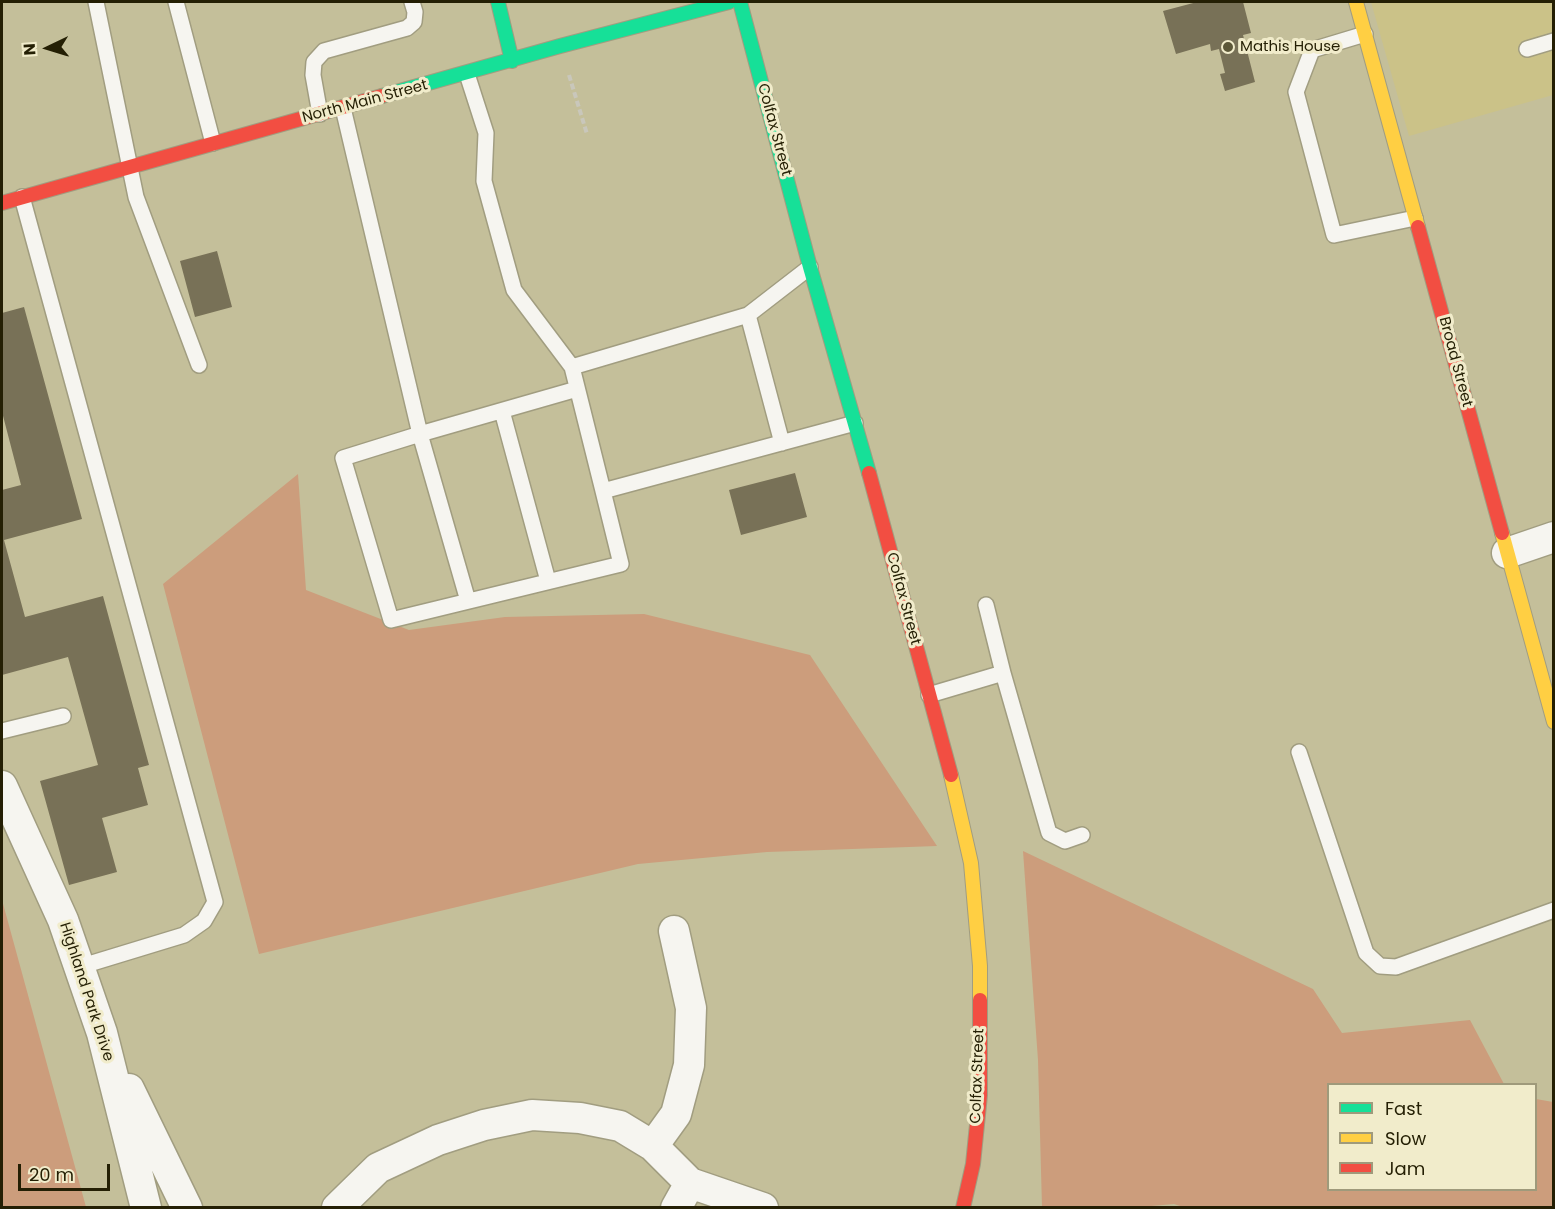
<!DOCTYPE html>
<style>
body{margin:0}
#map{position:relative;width:1555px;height:1209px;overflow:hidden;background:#c4bf9a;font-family:Poppins,sans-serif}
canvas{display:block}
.frame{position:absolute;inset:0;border:3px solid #241f04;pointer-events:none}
.legend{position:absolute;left:1327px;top:1083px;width:210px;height:108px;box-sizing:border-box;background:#f1eccb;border:2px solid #9f9a7b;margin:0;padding:8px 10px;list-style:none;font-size:18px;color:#241f04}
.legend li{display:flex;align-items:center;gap:12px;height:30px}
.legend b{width:30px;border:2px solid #9f9a7b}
.north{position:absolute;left:18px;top:18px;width:60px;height:60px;-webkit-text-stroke:4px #f1eccb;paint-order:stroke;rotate:266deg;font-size:16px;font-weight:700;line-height:24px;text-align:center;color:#241f04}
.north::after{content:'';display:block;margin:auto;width:21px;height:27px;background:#241f04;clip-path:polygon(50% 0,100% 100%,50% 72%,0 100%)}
.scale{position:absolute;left:18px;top:1164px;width:92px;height:27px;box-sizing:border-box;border:3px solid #241f04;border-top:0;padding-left:8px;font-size:18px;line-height:21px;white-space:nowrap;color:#241f04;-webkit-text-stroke:4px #f1eccb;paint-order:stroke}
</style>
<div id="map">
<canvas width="1555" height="1209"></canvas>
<div class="frame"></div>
<ul class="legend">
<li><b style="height:8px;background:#16e098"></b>Fast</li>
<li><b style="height:8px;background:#ffcf43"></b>Slow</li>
<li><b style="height:8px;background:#f24e42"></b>Jam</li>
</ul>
<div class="north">N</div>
<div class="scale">20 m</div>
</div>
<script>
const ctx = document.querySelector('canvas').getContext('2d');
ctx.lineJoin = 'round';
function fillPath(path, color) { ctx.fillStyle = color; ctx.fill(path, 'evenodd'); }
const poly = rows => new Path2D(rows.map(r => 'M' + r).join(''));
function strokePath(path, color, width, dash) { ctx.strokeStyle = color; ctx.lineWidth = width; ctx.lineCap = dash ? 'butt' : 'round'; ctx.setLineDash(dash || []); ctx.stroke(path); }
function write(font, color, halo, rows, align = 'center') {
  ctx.font = font + ' Poppins,sans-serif'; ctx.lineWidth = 6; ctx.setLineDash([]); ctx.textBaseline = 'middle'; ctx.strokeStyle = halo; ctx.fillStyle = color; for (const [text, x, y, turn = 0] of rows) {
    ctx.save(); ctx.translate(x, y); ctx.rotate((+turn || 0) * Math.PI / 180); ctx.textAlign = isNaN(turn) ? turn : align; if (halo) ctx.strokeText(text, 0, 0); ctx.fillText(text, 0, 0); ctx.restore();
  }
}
fillPath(poly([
 [1371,2,1553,2,1553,95,1409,136]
]), '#cbc288');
fillPath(poly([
 [298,474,306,590,409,630,505,617,644,614,810,655,937,846,767,852,638,864,259,954,163,584],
 [1023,851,1313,989,1342,1033,1470,1020,1504,1084,1328,1084,1328,1190,1536,1190,1536,1099,1553,1102,1553,1207,1186,1208,1174,1204,1129,1208,1042,1207,1038,1060],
 [2,900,86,1207,2,1207]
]), '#cc9d7c');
fillPath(poly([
 [1197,2,1243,2,1251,33,1243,35,1255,82,1225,91,1220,74,1225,73,1219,49,1211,51,1210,44,1176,54,1163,11],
 [217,251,232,307,195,317,180,261],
 [24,307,82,519,4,540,25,617,103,596,149,765,138,768,148,805,102,818,117,872,69,885,40,781,98,765,68,657,2,675,2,490,21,485,2,412,2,313],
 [795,473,807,517,741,535,729,490]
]), '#787157');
const lane = poly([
 [96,2,136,197,199,365],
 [176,2,213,143],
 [1365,34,1312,50,1296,92,1334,235,1415,218],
 [1527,49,1554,41],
 [467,74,486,133,484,181,514,290,572,367,603,491],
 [343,108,420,434,343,458,391,620,621,564,603,491,855,423],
 [320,114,313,75,314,62,324,51,407,28,414,22,415,12,412,2],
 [22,197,215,902,204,921,184,935,79,967],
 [748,315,782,443],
 [572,367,748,315,810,267],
 [502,411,548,581],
 [468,601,420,434,577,389],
 [1003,673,1049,833,1065,841,1082,835],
 [929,695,1003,673,986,605],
 [2,731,63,716],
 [1299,752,1366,953,1380,966,1396,967,1554,910]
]);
const street = poly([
 [1507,553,1554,537],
 [2,786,63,920,102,1033,146,1208],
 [129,1089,187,1208],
 [653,1146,676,1114,689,1065,691,1008,674,931],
 [337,1208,378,1168,438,1140,484,1125,532,1115,580,1118,620,1126,653,1146,690,1183,763,1208],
 [676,1208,690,1183]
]);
const fast = poly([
 [498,2,512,61],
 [740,2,810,267,869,473],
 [382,96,560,46,729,2]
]);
const slow = poly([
 [1356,2,1418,227],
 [1502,533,1554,722],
 [951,775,971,863,980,966,980,1000]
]);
const jam = poly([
 [2,203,382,96],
 [1418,227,1502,533],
 [869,473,951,775],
 [963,1208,973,1164,980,1095,980,1000]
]);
strokePath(lane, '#a19d80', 18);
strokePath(street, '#a19d80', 33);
strokePath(fast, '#a19d80', 16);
strokePath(slow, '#a19d80', 16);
strokePath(jam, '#a19d80', 16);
strokePath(poly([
 [569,75,587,134]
]), '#c9c7bb', 4, [6, 3]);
strokePath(lane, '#f6f5f0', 15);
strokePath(street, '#f6f5f0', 30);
strokePath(fast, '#16e098', 14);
strokePath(slow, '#ffcf43', 14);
strokePath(jam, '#f24e42', 14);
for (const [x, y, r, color] of [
 [1228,47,6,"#5c5738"]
]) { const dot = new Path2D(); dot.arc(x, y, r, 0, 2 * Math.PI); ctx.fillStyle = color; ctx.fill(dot); strokePath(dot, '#f1eccb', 2); }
write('15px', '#241f04', '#f1eccb', [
 ["Mathis House",1240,47]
], 'left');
write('15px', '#241f04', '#f1eccb', [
 ["North Main Street",365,102,-15],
 ["Colfax Street",774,130,75],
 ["Broad Street",1455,362,75],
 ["Colfax Street",903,599,75],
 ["Highland Park Drive",86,992,72],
 ["Colfax Street",978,1076,-88]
]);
</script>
